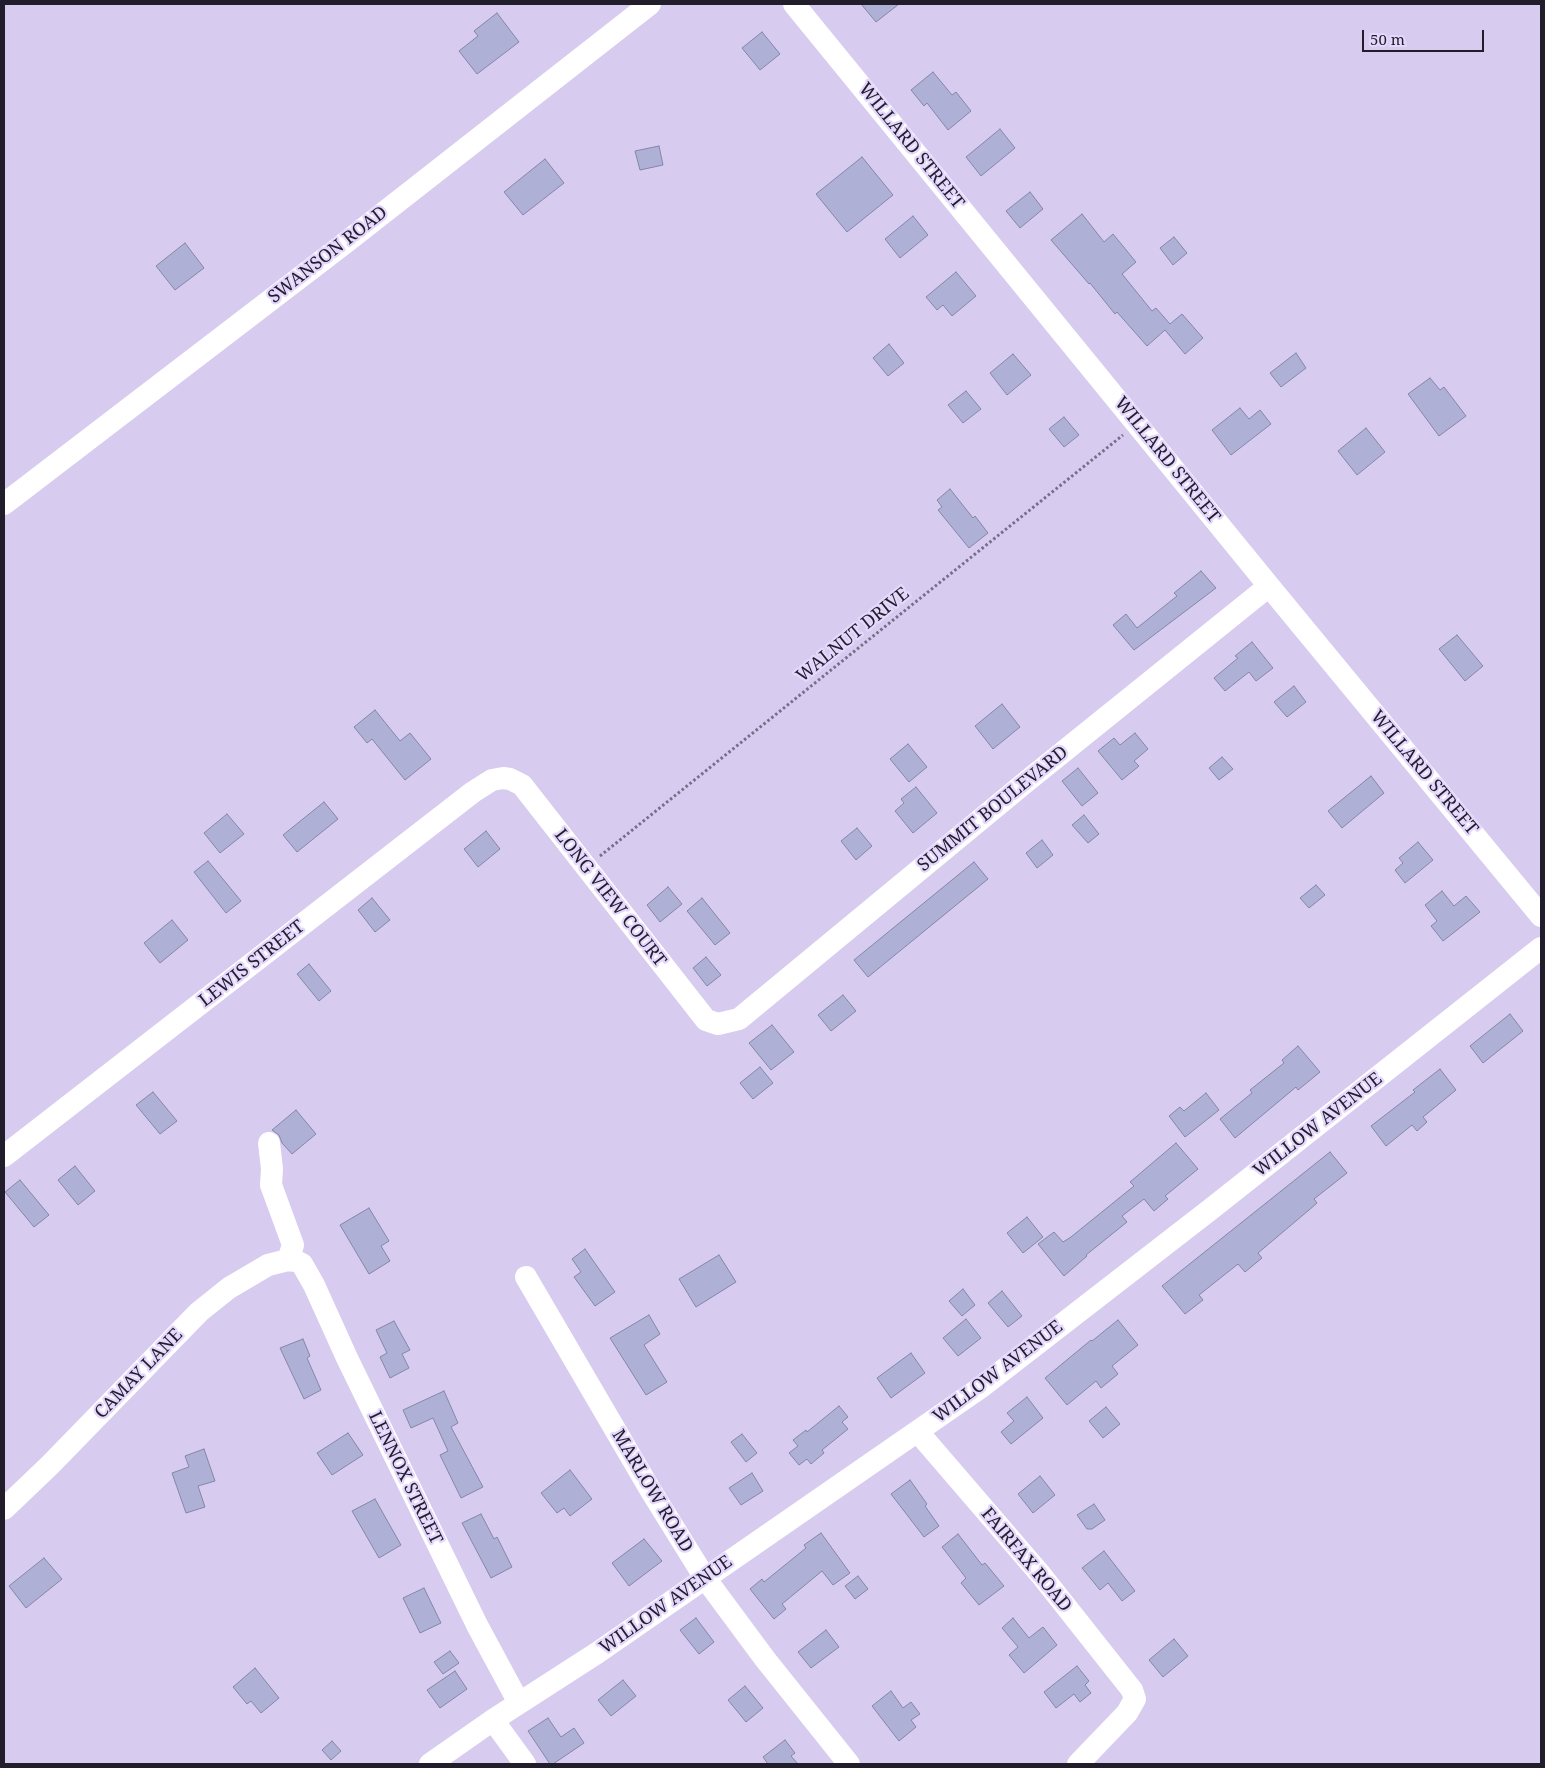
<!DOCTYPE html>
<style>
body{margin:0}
#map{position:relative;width:1545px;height:1768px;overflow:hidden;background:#d8cbf0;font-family:"Noto Serif",serif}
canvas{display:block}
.frame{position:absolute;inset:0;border:5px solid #221d2b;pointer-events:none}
.scale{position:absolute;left:1362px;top:30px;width:122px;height:22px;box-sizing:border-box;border:2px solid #221d2b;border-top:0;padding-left:6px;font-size:15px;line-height:18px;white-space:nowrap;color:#221d2b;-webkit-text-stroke:4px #e5d8fd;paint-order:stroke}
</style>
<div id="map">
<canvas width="1545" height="1768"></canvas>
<div class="frame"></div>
<div class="scale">50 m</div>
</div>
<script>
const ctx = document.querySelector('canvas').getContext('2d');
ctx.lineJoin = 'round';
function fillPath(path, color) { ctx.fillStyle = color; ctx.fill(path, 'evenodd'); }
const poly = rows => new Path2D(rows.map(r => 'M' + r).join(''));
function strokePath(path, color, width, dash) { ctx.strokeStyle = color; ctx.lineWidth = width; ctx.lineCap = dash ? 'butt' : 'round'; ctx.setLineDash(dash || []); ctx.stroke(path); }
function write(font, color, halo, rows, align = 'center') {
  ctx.font = font + ' "Noto Serif",serif'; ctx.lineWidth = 4.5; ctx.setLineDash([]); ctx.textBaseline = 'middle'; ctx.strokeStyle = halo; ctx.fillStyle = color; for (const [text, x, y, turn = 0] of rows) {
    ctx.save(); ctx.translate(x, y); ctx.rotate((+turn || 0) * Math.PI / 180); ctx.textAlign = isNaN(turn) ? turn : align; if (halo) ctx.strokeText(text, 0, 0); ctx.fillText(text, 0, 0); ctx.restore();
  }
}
const building = poly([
 [861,4,899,4,876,22,861,4],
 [497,13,519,42,477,74,459,51,478,36,474,31,497,13],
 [762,32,780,54,760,70,742,48,762,32],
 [933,72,952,95,956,92,971,111,948,130,927,103,924,106,911,90,933,72],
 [1000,129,1015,148,981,176,966,157,1000,129],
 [659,146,663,165,640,170,635,151,659,146],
 [862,157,893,195,847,232,816,194,862,157],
 [545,159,564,183,523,215,504,192,545,159],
 [1030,192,1043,209,1020,228,1006,211,1030,192],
 [1082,214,1104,242,1113,234,1136,262,1122,274,1152,311,1156,308,1170,324,1182,314,1203,338,1185,354,1165,330,1147,346,1117,312,1115,314,1090,283,1089,284,1051,240,1082,214],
 [913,216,928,235,900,258,885,239,913,216],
 [1174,237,1187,253,1173,265,1160,248,1174,237],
 [185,243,204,268,175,290,156,266,185,243],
 [956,272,976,296,952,316,943,305,937,310,926,297,956,272],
 [889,344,904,363,888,376,873,358,889,344],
 [1296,353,1306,368,1281,387,1270,373,1296,353],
 [1013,354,1031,375,1007,395,990,373,1013,354],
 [1430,378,1440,390,1444,387,1466,416,1439,436,1408,394,1430,378],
 [966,391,981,409,963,423,948,405,966,391],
 [1240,408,1249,419,1260,410,1271,424,1231,455,1212,430,1240,408],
 [1064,417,1079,435,1064,447,1049,429,1064,417],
 [1366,428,1385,452,1357,475,1338,451,1366,428],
 [950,489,973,518,975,516,988,533,969,548,938,510,942,507,937,500,950,489],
 [1201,571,1216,588,1134,650,1113,625,1126,614,1137,628,1177,596,1174,593,1201,571],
 [1457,635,1483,666,1465,681,1439,649,1457,635],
 [1252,642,1273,668,1256,681,1249,672,1225,691,1214,678,1238,658,1235,656,1252,642],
 [1294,686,1306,702,1287,717,1274,702,1294,686],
 [1002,704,1020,727,993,749,975,726,1002,704],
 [375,710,400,741,410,733,431,759,405,780,372,739,367,743,354,727,375,710],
 [1135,733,1148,749,1134,761,1139,766,1122,780,1098,751,1114,738,1120,745,1135,733],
 [908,744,927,767,909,782,890,759,908,744],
 [1222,757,1233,769,1219,780,1209,768,1222,757],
 [1078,768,1098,793,1082,806,1062,781,1078,768],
 [1371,776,1384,793,1342,828,1328,811,1371,776],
 [916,787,937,813,913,833,895,811,904,803,901,799,916,787],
 [324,802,338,819,297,852,283,835,324,802],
 [227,814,244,834,220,853,204,833,227,814],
 [1084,815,1099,834,1088,843,1072,825,1084,815],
 [857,828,872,846,856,860,841,841,857,828],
 [486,831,500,849,478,867,464,849,486,831],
 [1042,840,1053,855,1037,868,1026,853,1042,840],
 [1418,842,1433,860,1405,883,1395,870,1403,863,1399,858,1418,842],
 [208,861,241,901,226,913,194,872,208,861],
 [974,862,988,879,868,977,854,960,974,862],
 [1316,885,1325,895,1309,908,1300,898,1316,885],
 [668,887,682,904,660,922,647,905,668,887],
 [1442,891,1454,906,1466,896,1480,912,1443,941,1431,926,1437,921,1425,905,1442,891],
 [372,898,390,920,375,932,358,910,372,898],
 [702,898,730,933,715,945,687,911,702,898],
 [172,920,188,940,160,963,144,943,172,920],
 [706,957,721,975,707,986,693,968,706,957],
 [309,964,331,991,319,1001,297,974,309,964],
 [843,995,856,1011,831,1031,818,1015,843,995],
 [1510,1014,1523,1031,1483,1063,1470,1046,1510,1014],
 [772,1025,794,1052,771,1070,749,1043,772,1025],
 [1298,1046,1320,1072,1298,1090,1296,1087,1235,1138,1220,1119,1252,1093,1250,1090,1284,1063,1282,1060,1298,1046],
 [760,1067,773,1083,753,1099,740,1083,760,1067],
 [1440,1069,1456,1090,1423,1117,1427,1122,1417,1131,1412,1125,1386,1146,1371,1126,1415,1092,1413,1090,1440,1069],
 [153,1092,177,1121,160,1134,136,1105,153,1092],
 [1206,1093,1219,1110,1185,1137,1169,1116,1180,1107,1184,1111,1206,1093],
 [296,1110,316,1134,292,1154,282,1143,279,1135,272,1130,296,1110],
 [1176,1143,1198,1169,1165,1196,1168,1199,1154,1211,1144,1199,1122,1216,1127,1222,1086,1255,1087,1256,1064,1276,1038,1244,1054,1232,1063,1242,1071,1237,1134,1186,1130,1182,1176,1143],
 [1330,1152,1347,1173,1314,1199,1317,1203,1309,1210,1258,1253,1262,1258,1245,1272,1238,1264,1199,1295,1203,1300,1185,1314,1162,1286,1330,1152],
 [75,1166,95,1191,78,1205,58,1180,75,1166],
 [20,1180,49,1215,34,1227,5,1192,20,1180],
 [369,1208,389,1241,381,1246,390,1261,369,1274,340,1225,369,1208],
 [1027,1217,1043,1237,1023,1253,1007,1233,1027,1217],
 [585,1249,615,1292,595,1306,574,1277,581,1272,572,1259,585,1249],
 [719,1255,736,1282,696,1307,679,1279,719,1255],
 [963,1289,975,1305,962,1316,949,1301,963,1289],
 [1002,1291,1022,1316,1008,1327,988,1303,1002,1291],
 [649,1315,660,1334,644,1345,667,1382,646,1395,610,1338,649,1315],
 [966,1319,981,1338,958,1356,943,1338,966,1319],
 [1118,1320,1138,1345,1112,1366,1118,1374,1101,1388,1096,1381,1067,1405,1045,1378,1091,1340,1092,1341,1118,1320],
 [394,1321,410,1350,402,1354,409,1368,390,1378,380,1357,387,1353,376,1330,394,1321],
 [303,1339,310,1356,307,1358,321,1390,304,1399,280,1348,303,1339],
 [911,1353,925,1373,891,1398,877,1378,911,1353],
 [444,1391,458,1423,451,1427,483,1487,461,1498,440,1455,448,1451,433,1418,411,1428,403,1410,444,1391],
 [1027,1397,1043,1418,1011,1444,1001,1432,1014,1421,1007,1413,1027,1397],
 [839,1406,848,1417,842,1422,848,1429,822,1450,824,1453,811,1464,807,1459,799,1465,789,1453,798,1446,793,1440,806,1430,807,1432,839,1406],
 [1106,1407,1120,1424,1103,1438,1089,1421,1106,1407],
 [348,1433,363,1455,332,1475,317,1453,348,1433],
 [742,1434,757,1453,746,1462,731,1442,742,1434],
 [204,1449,215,1481,198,1486,205,1507,186,1513,172,1473,189,1467,185,1456,204,1449],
 [570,1470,592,1499,570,1516,564,1508,557,1513,541,1493,570,1470],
 [752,1473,763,1491,741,1505,729,1488,752,1473],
 [1040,1476,1055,1495,1033,1513,1018,1494,1040,1476],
 [910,1480,927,1504,925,1506,939,1526,924,1537,891,1494,910,1480],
 [375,1499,401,1545,379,1558,352,1511,375,1499],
 [1094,1504,1105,1520,1092,1529,1087,1529,1077,1515,1094,1504],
 [481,1514,494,1539,497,1537,512,1567,491,1578,462,1523,481,1514],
 [821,1533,850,1573,833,1585,822,1571,782,1604,786,1609,774,1619,750,1589,762,1579,764,1582,806,1548,804,1545,821,1533],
 [958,1534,982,1565,985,1563,1004,1586,979,1605,961,1583,966,1578,942,1547,958,1534],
 [644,1539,662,1561,629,1586,612,1563,644,1539],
 [1104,1551,1135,1591,1122,1601,1108,1583,1100,1590,1082,1568,1104,1551],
 [44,1558,62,1579,26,1608,9,1586,44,1558],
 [858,1576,868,1589,855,1599,845,1586,858,1576],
 [424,1588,441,1623,420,1633,403,1598,424,1588],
 [696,1618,714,1642,699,1654,680,1630,696,1618],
 [1013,1618,1029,1638,1043,1627,1057,1645,1024,1673,1009,1655,1018,1647,1002,1628,1013,1618],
 [826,1630,839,1647,811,1668,798,1652,826,1630],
 [1174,1639,1188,1656,1163,1677,1149,1660,1174,1639],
 [450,1651,459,1663,443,1674,434,1662,450,1651],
 [1077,1666,1089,1681,1085,1685,1091,1693,1080,1702,1074,1694,1056,1708,1044,1692,1077,1666],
 [255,1668,279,1698,261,1713,251,1701,247,1704,233,1687,255,1668],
 [455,1671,467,1689,440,1708,427,1690,455,1671],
 [623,1680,636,1696,611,1716,598,1700,623,1680],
 [745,1686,763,1708,746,1722,728,1700,745,1686],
 [891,1691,903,1708,911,1702,920,1714,911,1720,916,1727,899,1741,872,1706,891,1691],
 [548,1718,561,1737,574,1728,584,1743,553,1764,550,1764,528,1731,548,1718],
 [785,1740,795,1753,791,1756,798,1764,768,1764,763,1757,785,1740],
 [332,1741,341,1751,331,1760,322,1750,332,1741]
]);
fillPath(building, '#aeb1d5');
strokePath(building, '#8386a8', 1);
strokePath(poly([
 [600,856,1123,435]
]), '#776e87', 3, [2.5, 2.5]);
strokePath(poly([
 [794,4,1269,586,1541,916],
 [4,504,345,243,650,4],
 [269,1143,272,1169,271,1185,293,1245,288,1260],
 [4,1156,473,792,492,780,503,778,510,779,522,785,706,1020,718,1024,739,1019,1027,781,1269,586],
 [526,1277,651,1491,705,1578,765,1659,849,1764],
 [918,1432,1041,1575,1132,1690,1135,1699,1127,1713,1078,1764],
 [4,1509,50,1465,199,1312,229,1288,268,1265,288,1260,296,1261,302,1264,314,1285,347,1358,477,1625,519,1703],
 [493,1720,525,1764],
 [430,1764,493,1720,597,1653,980,1388,1211,1209,1541,948]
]), '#fff', 22);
write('18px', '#221d2b', '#e5d8fd', [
 ["WILLARD STREET",911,146,51],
 ["SWANSON ROAD",328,255,-38],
 ["WILLARD STREET",1167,460,51],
 ["WALNUT DRIVE",853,635,-39],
 ["WILLARD STREET",1424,773,50],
 ["SUMMIT BOULEVARD",993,809,-39],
 ["LONG VIEW COURT",610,898,52],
 ["LEWIS STREET",252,964,-38],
 ["WILLOW AVENUE",1318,1125,-38],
 ["WILLOW AVENUE",998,1372,-37],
 ["CAMAY LANE",139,1374,-46],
 ["LENNOX STREET",405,1478,64],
 ["MARLOW ROAD",652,1491,59],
 ["FAIRFAX ROAD",1026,1560,50],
 ["WILLOW AVENUE",666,1605,-35]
]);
</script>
